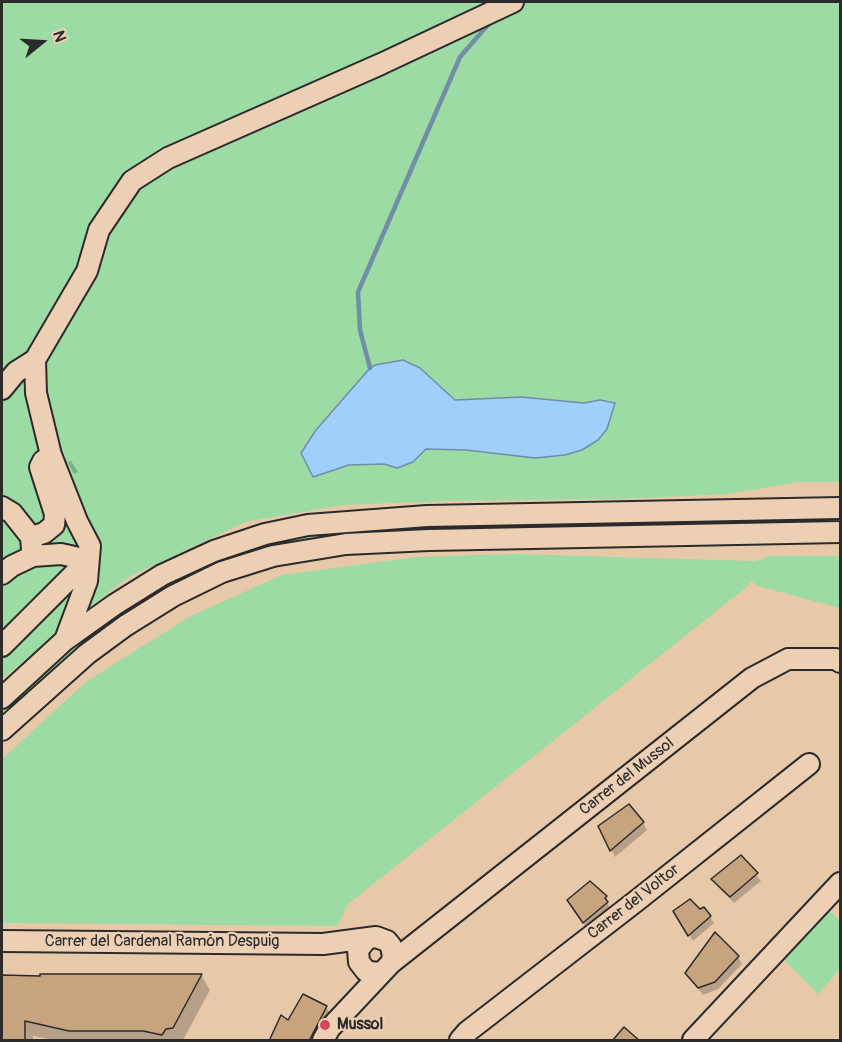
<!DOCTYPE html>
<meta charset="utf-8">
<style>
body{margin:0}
#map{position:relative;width:842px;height:1042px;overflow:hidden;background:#e7c9aa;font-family:Pangolin,sans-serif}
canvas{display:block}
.frame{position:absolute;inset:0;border:3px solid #2b2b2b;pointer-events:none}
.north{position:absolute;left:12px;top:12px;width:60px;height:60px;-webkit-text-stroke:4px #edd0b4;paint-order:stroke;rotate:72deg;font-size:16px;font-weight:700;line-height:24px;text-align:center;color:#2b2b2b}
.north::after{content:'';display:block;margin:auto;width:21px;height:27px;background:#2b2b2b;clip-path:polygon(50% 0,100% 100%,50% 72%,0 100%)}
</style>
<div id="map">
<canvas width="842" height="1042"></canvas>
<div class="frame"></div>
<div class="north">N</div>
</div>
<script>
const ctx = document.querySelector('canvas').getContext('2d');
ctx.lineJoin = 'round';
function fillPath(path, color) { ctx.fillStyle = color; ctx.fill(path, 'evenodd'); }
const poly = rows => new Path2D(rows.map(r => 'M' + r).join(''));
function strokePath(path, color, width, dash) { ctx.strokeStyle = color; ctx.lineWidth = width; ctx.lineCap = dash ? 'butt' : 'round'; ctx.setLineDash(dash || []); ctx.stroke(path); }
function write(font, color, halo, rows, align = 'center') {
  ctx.font = font + ' Pangolin,sans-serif'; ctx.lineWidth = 4.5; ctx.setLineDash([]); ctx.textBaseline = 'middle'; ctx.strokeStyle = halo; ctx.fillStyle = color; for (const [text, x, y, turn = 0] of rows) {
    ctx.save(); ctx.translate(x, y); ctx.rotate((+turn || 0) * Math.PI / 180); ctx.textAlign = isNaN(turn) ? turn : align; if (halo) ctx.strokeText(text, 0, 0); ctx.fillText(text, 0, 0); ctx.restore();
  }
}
fillPath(poly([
 [2,2,840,2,840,482,799,482,728,494,620,499,448,501,343,505,245,522,127,578,2,679],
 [840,517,840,525,281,546,75,652,2,717,2,706,65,651,100,624,167,581,241,550,300,535,399,524],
 [514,554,755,561,770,556,840,556,840,608,761,587,750,581,749,585,348,904,337,926,2,923,2,759,87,681,191,616,282,575,415,557],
 [828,909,840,921,840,969,818,994,780,956]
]), '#9ddba4');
const water = poly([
 [403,360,420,368,455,400,521,397,584,403,600,400,615,403,607,429,598,440,582,450,565,455,535,458,466,450,426,449,413,462,397,468,384,464,349,465,313,477,301,453,316,430,370,368,375,365,403,360]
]);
fillPath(water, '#a0cffc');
strokePath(water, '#718da8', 1.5);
fillPath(poly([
 [71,461,78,472,74,474,68,462],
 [643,823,647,830,615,857,599,827],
 [741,857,761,881,734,903,717,886,713,879],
 [590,883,606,897,610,910,587,929,573,907],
 [675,911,710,917,714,923,693,941],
 [738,957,742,964,718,989,703,995,686,973],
 [201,975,210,990,183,1040,54,1040,33,1036,33,1040,2,1040,2,976],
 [326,1007,335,1021,324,1040,271,1040,288,1022]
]), '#0003');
strokePath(poly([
 [370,368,360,330,358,292,460,57,493,19]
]), '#718da8', 4.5);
const building = poly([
 [629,804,644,822,610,851,598,826,629,804],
 [741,855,758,873,730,897,711,879,741,855],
 [590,881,607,896,605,898,608,902,583,923,567,900,590,881],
 [690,899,700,909,704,907,711,916,688,936,673,911,690,899],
 [715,932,739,956,715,982,698,988,685,973,715,932],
 [40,974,202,974,173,1028,166,1029,162,1035,143,1031,69,1031,25,1021,25,1041,2,1041,2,975,40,976,40,974],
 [303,994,327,1006,309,1041,269,1041,281,1015,288,1020,303,994],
 [624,1027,640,1041,612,1041,624,1027]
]);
fillPath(building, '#c7a37e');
strokePath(building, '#2b2b2b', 1.5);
const minor = poly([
 [2,389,16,372,35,360],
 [2,507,12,513,31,537,32,550],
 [31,537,44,533,54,525,55,514,40,467,43,461,51,455],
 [2,574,12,566,33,556,61,554,88,560],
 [65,640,87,581,90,546,77,521,51,455,36,393,35,360,87,271,99,230,132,181,168,158,381,64,513,2],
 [2,646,88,560],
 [2,698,65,640,114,605,162,575,214,551,265,534,308,525,427,516,840,508],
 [2,730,87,654,125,626,173,596,222,572,273,556,346,544,429,540,840,532],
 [370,938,365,941,358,950,359,962,366,971,378,973,383,971],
 [2,941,323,944,376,937,387,941,391,946,393,957,391,963],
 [323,1040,330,1028,391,963,752,678,788,659,836,659,840,662],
 [460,1040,467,1032,635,902,809,764],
 [693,1040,840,883]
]);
strokePath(minor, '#2b2b2b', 24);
strokePath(minor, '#edd0b4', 20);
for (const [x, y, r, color] of [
 [325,1025,6,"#d1495b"]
]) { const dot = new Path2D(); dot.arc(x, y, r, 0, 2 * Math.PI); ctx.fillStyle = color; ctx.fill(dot); strokePath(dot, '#edd0b4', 2); }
write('16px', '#2b2b2b', '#edd0b4', [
 ["Carrer del Mussol",627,777,-38],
 ["Carrer del Voltor",634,902,-38],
 ["Carrer del Cardenal Ramón Despuig",162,942]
]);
write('bold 16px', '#2b2b2b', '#edd0b4', [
 ["Mussol",337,1025]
], 'left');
</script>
